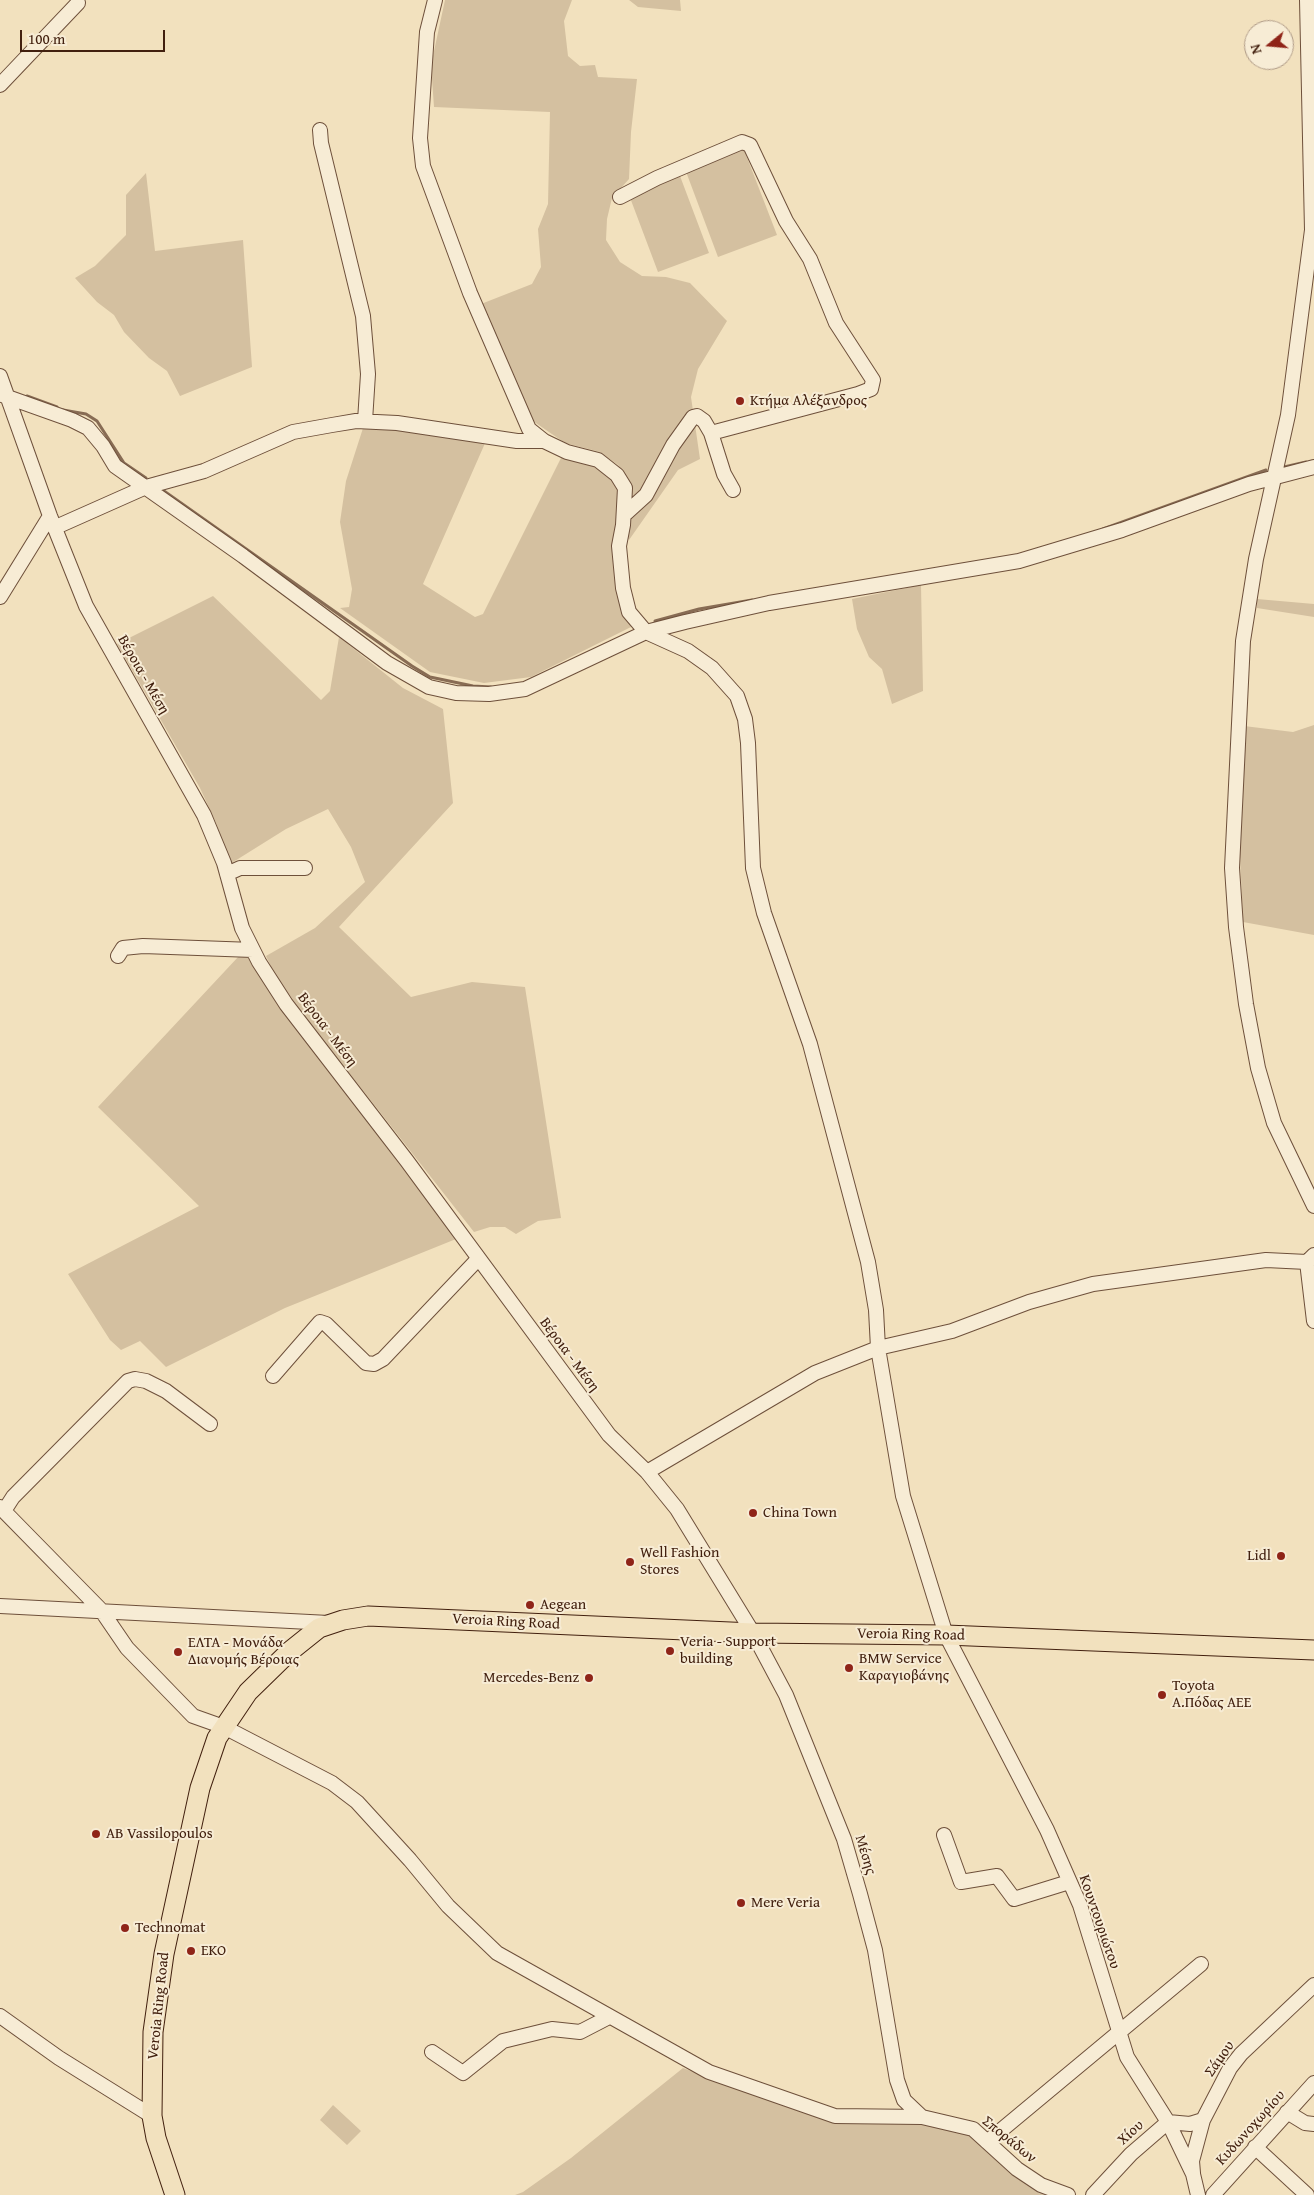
<!DOCTYPE html>
<meta charset="utf-8">
<style>
body{margin:0}
#map{position:relative;width:1314px;height:2195px;overflow:hidden;background:#f2e1be;font-family:"Gentium Book Plus",serif}
canvas{display:block}
.north{position:absolute;left:1244px;top:20px;width:50px;height:50px;box-sizing:border-box;background:#f7ecd5;border:1px solid #af9a86;border-radius:50%;rotate:253deg;font-size:14px;font-weight:700;line-height:20px;text-align:center;color:#42200f}
.north::after{content:'';display:block;margin:auto;width:18px;height:22px;background:#8f2418;clip-path:polygon(50% 0,100% 100%,50% 72%,0 100%)}
.scale{position:absolute;left:20px;top:30px;width:145px;height:22px;box-sizing:border-box;border:2px solid #42200f;border-top:0;padding-left:6px;font-size:15px;line-height:18px;white-space:nowrap;color:#42200f;-webkit-text-stroke:4px #f7ecd5;paint-order:stroke}
</style>
<div id="map">
<canvas width="1314" height="2195"></canvas>
<div class="north">N</div>
<div class="scale">100 m</div>
</div>
<script>
const ctx = document.querySelector('canvas').getContext('2d');
ctx.lineJoin = 'round';
function fillPath(path, color) { ctx.fillStyle = color; ctx.fill(path, 'evenodd'); }
const poly = rows => new Path2D(rows.map(r => 'M' + r).join(''));
function strokePath(path, color, width, dash) { ctx.strokeStyle = color; ctx.lineWidth = width; ctx.lineCap = dash ? 'butt' : 'round'; ctx.setLineDash(dash || []); ctx.stroke(path); }
function write(font, color, halo, rows, align = 'center') {
  ctx.font = font + ' "Gentium Book Plus",serif'; ctx.lineWidth = 4; ctx.setLineDash([]); ctx.textBaseline = 'middle'; ctx.strokeStyle = halo; ctx.fillStyle = color; for (const [text, x, y, turn = 0] of rows) {
    ctx.save(); ctx.translate(x, y); ctx.rotate((+turn || 0) * Math.PI / 180); ctx.textAlign = isNaN(turn) ? turn : align; if (halo) ctx.strokeText(text, 0, 0); ctx.fillText(text, 0, 0); ctx.restore();
  }
}
fillPath(poly([
 [445,0,572,0,564,21,568,56,580,66,595,65,598,77,637,79,631,132,629,179,612,198,607,219,606,240,620,262,642,276,666,277,690,283,727,321,698,369,691,397,700,459,678,470,629,540,626,535,624,473,618,465,600,452,565,443,530,419,481,304,532,284,541,267,538,229,548,204,550,112,434,107,431,65],
 [629,0,680,0,681,11,638,7],
 [743,147,777,235,718,257,685,169],
 [146,173,155,251,243,240,252,367,180,396,167,371,149,358,124,332,114,315,97,302,75,278,95,266,126,235,126,195],
 [680,176,709,253,658,272,629,195],
 [364,425,486,441,423,584,475,617,483,614,563,454,596,463,621,488,625,614,631,627,531,677,484,683,430,672,340,608,349,607,352,589,340,522,346,481],
 [921,585,923,691,892,704,882,669,869,657,857,629,852,599],
 [213,596,321,700,330,691,339,637,403,688,443,709,453,803,339,927,411,997,472,982,525,987,561,1218,538,1221,516,1234,505,1227,490,1227,474,1232,303,1014,274,973,266,956,315,928,365,882,351,847,328,809,286,829,230,864,216,823,200,788,117,644],
 [1257,599,1314,604,1314,617,1257,608],
 [1314,725,1314,935,1243,922,1239,832,1244,726,1293,732],
 [239,956,248,957,287,1016,456,1239,285,1308,166,1367,140,1341,121,1350,110,1340,68,1274,199,1206,98,1107],
 [683,2068,795,2110,836,2120,911,2122,940,2126,969,2135,1015,2176,1035,2189,1050,2195,515,2195,523,2192,571,2158],
 [333,2105,361,2131,347,2145,320,2120]
]), '#d4c0a0');
strokePath(poly([
 [27,396,57,407],
 [63,410,86,414,97,421,124,463,146,478],
 [1284,467,1306,462],
 [164,491,412,666,430,677,473,686,491,687],
 [1103,529,1266,470],
 [655,621,699,609,752,600]
]), '#886c54', 3);
const minor = poly([
 [435,0,427,32,420,138,423,166,470,293,529,429,544,441,567,452,598,460,617,475,625,488,623,525,619,546,623,588,629,612,646,632,688,651,712,668,737,696,745,719,748,743,753,868,764,913,810,1044,868,1262,876,1310,878,1348,903,1496,946,1635,1047,1830,1080,1905,1127,2057,1168,2122,1193,2174,1198,2195],
 [1307,0,1312,230,1288,415,1256,559,1243,641,1232,868,1236,927,1246,1004,1258,1068,1274,1123,1314,1206],
 [0,85,78,3],
 [320,130,321,143,363,316,368,374,365,421],
 [620,197,657,178,742,142,750,145,786,221,810,259,836,323,873,380,871,389,858,394,711,433],
 [0,376,50,516,86,606,204,815,224,863,242,928,259,962,286,1004,407,1161,609,1435,647,1472,677,1509,753,1633,786,1695,844,1839,860,1894,875,1950,897,2080,904,2100,922,2117,973,2129,1017,2169,1041,2185,1068,2195],
 [2,395,72,420,88,428,103,446,115,466,243,556,387,663,429,687,456,693,489,694,525,689,646,632,685,622,769,603,1019,561,1122,530,1249,484,1314,467],
 [624,515,646,495,673,445,693,417,697,416,704,421,711,433,724,474,733,490],
 [56,527,146,487,204,471,293,432,332,425,356,421,397,423,517,441,544,441],
 [0,597,50,516],
 [227,874,240,868,305,868],
 [118,956,123,948,143,946,253,950],
 [1314,1255,1307,1262,1314,1321],
 [273,1376,320,1322,326,1324,366,1363,374,1364,383,1359,478,1259],
 [647,1472,815,1373,878,1348,952,1331,1029,1302,1093,1284,1266,1260,1307,1262],
 [0,1507,101,1610,127,1648,193,1716,224,1727,332,1783,357,1802,410,1860,448,1906,497,1953,709,2072,835,2116,922,2117],
 [4,1511,13,1497,128,1381,135,1379,146,1381,166,1391,210,1424],
 [0,1606,329,1623],
 [944,1835,961,1882,997,1876,1014,1899,1069,1882],
 [0,2016,59,2058,152,2116],
 [432,2052,463,2073,503,2041,552,2029,580,2032,609,2017],
 [1287,2112,1305,2123,1314,2124],
 [987,2142,1201,1964],
 [1255,2147,1307,2195],
 [1193,2173,1192,2161,1203,2120,1230,2068,1241,2054,1314,1985],
 [1093,2195,1131,2154,1168,2122,1190,2124,1203,2120],
 [1213,2195,1314,2083]
]);
const major = poly([
 [175,2195,156,2138,152,2116,153,2032,164,1954,200,1788,217,1738,248,1692,289,1652,319,1628,343,1620,368,1616,753,1633,946,1635,1314,1650]
]);
strokePath(minor, '#6e503b', 16);
strokePath(major, '#42200f', 21);
strokePath(minor, '#f7ecd5', 14);
strokePath(major, '#f2e1be', 19);
for (const [x, y, r, color] of [
 [740,401,5,"#8f2418"],
 [753,1513,5,"#8f2418"],
 [1281,1556,5,"#8f2418"],
 [630,1562,5,"#8f2418"],
 [530,1605,5,"#8f2418"],
 [670,1651,5,"#8f2418"],
 [178,1652,5,"#8f2418"],
 [849,1668,5,"#8f2418"],
 [589,1678,5,"#8f2418"],
 [1162,1695,5,"#8f2418"],
 [96,1834,5,"#8f2418"],
 [741,1903,5,"#8f2418"],
 [125,1928,5,"#8f2418"],
 [191,1951,5,"#8f2418"]
]) { const dot = new Path2D(); dot.arc(x, y, r, 0, 2 * Math.PI); ctx.fillStyle = color; ctx.fill(dot); strokePath(dot, '#f7ecd5', 2); }
write('15px', '#42200f', '#f7ecd5', [
 ["Κτήμα Αλέξανδρος",750,401],
 ["China Town",763,1513],
 ["Well Fashion",640,1553],
 ["Stores",640,1570],
 ["Lidl",1271,1556,"right"],
 ["Aegean",540,1605],
 ["Veria - Support",680,1642],
 ["building",680,1659],
 ["ΕΛΤΑ - Μονάδα",188,1643],
 ["Διανομής Βέροιας",188,1660],
 ["BMW Service",859,1659],
 ["Καραγιοβάνης",859,1676],
 ["Mercedes-Benz",579,1678,"right"],
 ["Toyota",1172,1686],
 ["Α.Πόδας ΑΕΕ",1172,1703],
 ["AB Vassilopoulos",106,1834],
 ["Mere Veria",751,1903],
 ["Technomat",135,1928],
 ["EKO",201,1951]
], 'left');
write('15px', '#42200f', '#f7ecd5', [
 ["Βέροια - Μέση",143,675,60],
 ["Βέροια - Μέση",327,1030,53],
 ["Βέροια - Μέση",569,1355,53],
 ["Verοia Ring Road",506,1622,3],
 ["Verοia Ring Road",911,1635,1],
 ["Μέσης",865,1855,73],
 ["Κουντουριώτου",1099,1922,71],
 ["Verοia Ring Road",159,2006,-84],
 ["Σάμου",1220,2059,-55],
 ["Κυδωνοχωρίου",1251,2128,-48],
 ["Χίου",1131,2133,-42],
 ["Σποράδων",1009,2140,39]
]);
</script>
